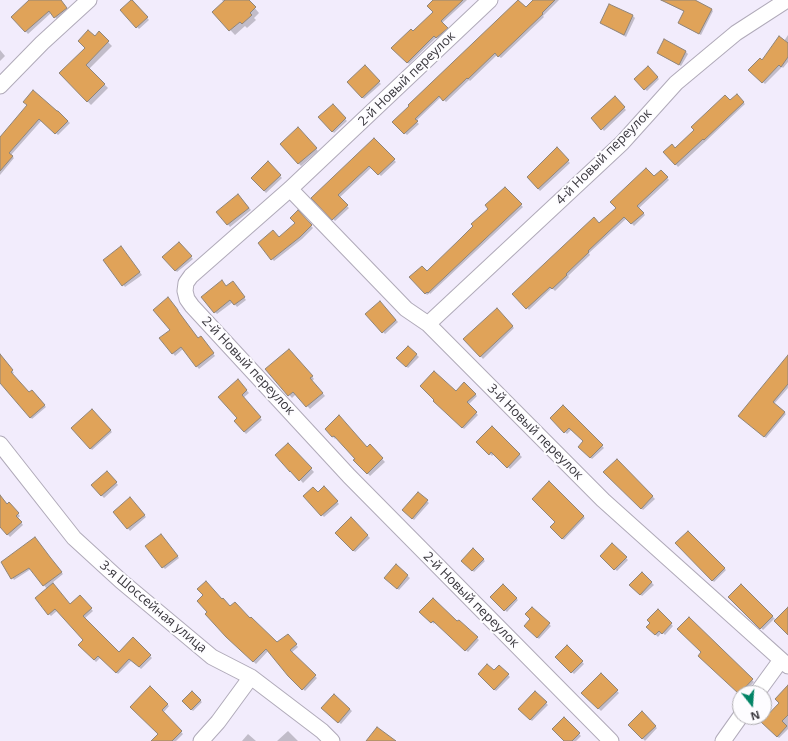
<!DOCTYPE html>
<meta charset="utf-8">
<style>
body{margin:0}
#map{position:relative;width:788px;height:741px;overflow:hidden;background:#f2ecfc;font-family:"Open Sans",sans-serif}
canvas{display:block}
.north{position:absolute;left:732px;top:685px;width:40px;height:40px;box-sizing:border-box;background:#fdfcff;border:1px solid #afadb1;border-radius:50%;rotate:163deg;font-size:11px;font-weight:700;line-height:16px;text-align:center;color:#39373d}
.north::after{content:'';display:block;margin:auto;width:14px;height:18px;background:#038466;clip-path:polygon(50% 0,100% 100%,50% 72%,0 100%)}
</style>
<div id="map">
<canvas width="788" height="741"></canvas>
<div class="north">N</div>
</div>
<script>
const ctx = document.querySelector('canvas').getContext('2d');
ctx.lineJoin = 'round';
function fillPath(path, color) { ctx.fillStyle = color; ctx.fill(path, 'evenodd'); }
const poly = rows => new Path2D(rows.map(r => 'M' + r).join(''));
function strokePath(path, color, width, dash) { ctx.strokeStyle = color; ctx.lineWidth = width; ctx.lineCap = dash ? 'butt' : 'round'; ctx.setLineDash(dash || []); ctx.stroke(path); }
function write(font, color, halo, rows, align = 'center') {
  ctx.font = font + ' "Open Sans",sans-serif'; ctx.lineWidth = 4; ctx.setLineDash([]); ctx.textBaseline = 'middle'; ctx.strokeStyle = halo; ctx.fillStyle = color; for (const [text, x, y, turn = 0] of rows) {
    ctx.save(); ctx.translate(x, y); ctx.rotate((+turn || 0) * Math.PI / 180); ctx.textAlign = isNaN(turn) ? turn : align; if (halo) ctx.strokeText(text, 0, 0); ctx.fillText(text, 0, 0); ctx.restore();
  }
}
fillPath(poly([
 [39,0,62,0,61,1,68,10,57,19,51,13,28,34,13,17],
 [132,0,133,0,142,11,142,12,149,20,139,29,121,10],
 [222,0,248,0,259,13,254,18,256,20,247,28,245,26,235,35,213,12,224,3],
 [434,0,467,0,442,23,449,30,439,40,437,37,409,64,393,48,413,32,434,12],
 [535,0,559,0,543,16,544,17,501,58,497,55,470,81,469,80,446,102,441,97,416,121,419,124,407,135,394,122,526,9],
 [666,0,692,0,711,9,713,11,701,35,681,25,679,23,685,12,667,3,665,1],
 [609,5,633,16,635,18,626,37,603,24],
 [99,33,112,46,89,69,108,88,91,105,60,73,86,48],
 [788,35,788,62,783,68,782,67,765,84,750,70,762,61,784,41],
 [0,50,5,56,0,61],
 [686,52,688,54,681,66,660,55,658,53],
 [365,67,381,84,364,99,348,82],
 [648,68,659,79,647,91,636,80],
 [737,96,745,104,706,141,678,167,665,152,675,150,696,130],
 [615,98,626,110,604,131,592,118],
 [333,105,347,121,334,133,320,118],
 [28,106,57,113,58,112,70,123,58,135,42,120,11,155,14,158,0,175,0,145],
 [298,129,318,151,301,166,281,144],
 [374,139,396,162,381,176,372,167,339,198,349,208,335,221,312,198],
 [557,149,570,163,540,191,528,178],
 [268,163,282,178,266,193,252,178],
 [661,171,669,180,639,208,645,215,634,226,627,218,589,253,590,255,568,276,569,277,555,291,552,288,529,310,514,294,599,224],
 [505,188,523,207,430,294,430,293,427,295,410,277,427,272,461,240,489,209],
 [240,197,251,210,230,227,218,212],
 [298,212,313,228,302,239,274,261,272,259,279,239,297,223],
 [179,243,193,259,177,272,164,257],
 [123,250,142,275,125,287,104,260],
 [235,285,246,300,237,307,233,302,217,314,215,312,226,287],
 [167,299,180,313,179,313,199,339,203,339,215,356,199,369,183,349,175,356,161,338,171,330],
 [380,302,398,322,385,334,366,314],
 [497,310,514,328,483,359,465,339],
 [408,347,419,357,408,368,398,358],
 [292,352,314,379,312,381,325,396,310,409,296,394,292,398,267,369],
 [0,355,14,373,12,374,29,393,34,393,46,407,32,419,0,380],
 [788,357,788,388,774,404,786,414,766,438,741,417],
 [238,381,249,393,243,398,262,420,246,434,235,421,238,418],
 [464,384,477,396,468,405,478,415,464,429,435,401,456,393],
 [563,406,604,448,592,459,580,447,585,441,572,429,567,434,551,418],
 [92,410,112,432,92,450,72,428],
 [492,428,522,457,510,469,494,454,492,456,478,442],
 [326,429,368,448,370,446,385,462,370,476,355,460,356,459,337,437,335,439],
 [288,444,314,472,303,483,294,473],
 [617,461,655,499,643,510,605,472],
 [107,472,118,485,104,498,92,485],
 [549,483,585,518,564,540,551,527,556,522],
 [324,487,339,504,324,517,305,496,318,493],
 [418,493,429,503,414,520,403,510],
 [0,496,7,505,9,504,20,516,18,518,23,525,10,537,0,526],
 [132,501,146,517,130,531,114,512],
 [351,519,370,538,355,552,336,533],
 [688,532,726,570,714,582,676,543],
 [162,537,179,558,165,569,163,567],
 [612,544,628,560,617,571,601,556],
 [473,550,485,561,474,572,463,561],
 [52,561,63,574,52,583,70,605,80,597,93,611,84,619,119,653,133,639,152,658,141,669,132,660,118,674,101,657,96,662,80,645,85,640,58,610,51,616,49,614,47,589,31,569,14,580,2,563],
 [396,566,410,578,399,590,385,578],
 [642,573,654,585,642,596,631,585],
 [503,585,518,600,507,612,492,597],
 [741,585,776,620,788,612,788,633,774,619,763,630,729,597],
 [230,607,250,619,277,644,288,635,298,647,291,653,317,678,305,691,289,676,268,651,256,664,227,636],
 [532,608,551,626,539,639,525,626,531,619],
 [658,611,673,626,665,635,662,632,658,637,648,627],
 [421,612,457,623,459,621,479,640,468,652,435,622,434,624],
 [689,618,754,682,744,693,740,693,740,694,701,658,703,652],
 [567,646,584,664,574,674,556,657],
 [499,666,510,677,496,691,479,674,494,672],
 [601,675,619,693,601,711,583,693],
 [150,688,169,706,163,713,183,734,176,741,153,741,159,734],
 [535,692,548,705,532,721,519,709],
 [192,693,202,702,193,711,183,701],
 [334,695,352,711,341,724,322,708],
 [788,695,788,729,779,738,762,722],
 [642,713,657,728,645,741,630,725],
 [564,719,581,736,576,741,565,741],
 [288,731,298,741,277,741],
 [248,734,256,741,242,741]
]), '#0003');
const building = poly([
 [29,0,61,0,67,8,54,18,49,11,25,32,11,17,29,0],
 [131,0,132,0,148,17,136,28,120,10,131,0],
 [225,0,249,0,256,7,250,13,252,15,242,24,240,22,229,31,212,12,225,0],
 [433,0,463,0,441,21,448,28,436,38,434,36,407,63,391,48,411,29,413,31,433,12,427,6,433,0],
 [518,0,526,7,533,0,555,0,542,13,543,14,498,57,495,53,468,79,467,78,443,101,439,96,415,119,418,121,404,134,392,122,409,106,408,105,518,0],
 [661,0,695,0,712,9,699,34,678,23,684,11,661,0],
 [609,4,633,15,624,35,600,23,609,4],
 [88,30,95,36,99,31,109,41,86,65,105,84,87,102,59,73,85,48,78,41,88,30],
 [779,36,788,43,788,57,781,67,779,65,762,83,748,70,760,58,762,60,779,36],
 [664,39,686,51,679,65,657,53,664,39],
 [365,65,380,81,362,98,347,82,365,65],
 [648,66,658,77,644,90,634,79,648,66],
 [33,90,57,111,58,111,68,121,55,134,39,119,9,153,13,156,0,171,0,137,27,105,23,102,33,90],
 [737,94,744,102,704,140,703,139,675,165,663,152,672,144,675,148,694,130,691,127,725,95,730,100,737,94],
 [615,96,625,107,601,130,591,118,615,96],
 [333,104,346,118,332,132,318,117,333,104],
 [298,127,317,148,298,164,280,144,298,127],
 [374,138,395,159,378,175,369,166,338,195,348,205,332,220,311,198,374,138],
 [557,147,569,160,538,189,527,177,557,147],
 [268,161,281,175,264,191,251,178,268,161],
 [646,168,654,176,661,170,668,177,637,206,644,213,631,224,624,217,588,251,589,252,566,274,567,275,552,289,550,287,526,309,512,294,594,217,599,223,616,208,610,202,646,168],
 [505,187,522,204,428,293,427,292,425,294,409,277,422,266,427,271,460,239,473,226,471,224,488,209,485,205,505,187],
 [238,194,249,208,227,225,216,212,238,194],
 [298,210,312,225,300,237,271,260,258,243,273,230,279,237,295,223,290,218,298,210],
 [179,242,192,256,175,271,162,257,179,242],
 [121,246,140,272,122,286,103,260,121,246],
 [222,280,226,286,233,281,245,297,234,305,230,300,214,313,201,297,222,280],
 [168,297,178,310,178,311,198,338,201,336,214,353,196,367,181,347,172,354,159,338,170,330,153,310,168,297],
 [380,301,396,320,382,333,365,314,380,301],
 [497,308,513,326,480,357,463,339,497,308],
 [408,346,417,354,406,367,396,358,408,346],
 [289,349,313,376,310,378,323,393,306,407,293,392,288,396,265,369,289,349],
 [0,354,13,370,11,372,29,392,32,390,45,405,30,418,0,383,0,354],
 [788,355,788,384,773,402,785,412,764,437,738,416,788,355],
 [434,371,456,391,464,382,476,394,467,402,477,412,462,428,433,401,434,400,420,386,434,371],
 [238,379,247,390,242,395,261,417,244,432,234,421,237,418,218,397,238,379],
 [563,405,603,445,590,458,578,447,583,441,569,428,564,433,550,418,563,405],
 [92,409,111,430,90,449,71,428,92,409],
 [339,415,367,447,370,444,383,458,367,474,353,460,355,459,334,436,332,437,325,429,339,415],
 [492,426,520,454,507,468,491,452,489,455,476,442,492,426],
 [288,443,312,468,299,481,290,471,290,472,275,455,288,443],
 [617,459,653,496,641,509,603,472,617,459],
 [107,471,117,482,101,496,91,485,107,471],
 [549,481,584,516,562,539,550,527,555,522,532,499,549,481],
 [324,486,338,501,321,516,303,496,313,487,318,492,324,486],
 [418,492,428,500,412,519,402,510,418,492],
 [0,495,7,504,9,502,19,513,16,516,22,522,7,535,0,527,0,495],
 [130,497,145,515,127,529,113,512,130,497],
 [351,517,368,535,353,551,335,533,351,517],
 [688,531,725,568,712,581,675,543,688,531],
 [161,534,178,556,162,568,145,546,161,534],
 [35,537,50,557,62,572,43,586,29,568,11,579,1,562,35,537],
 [612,543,627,557,614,570,600,556,612,543],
 [473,548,484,559,472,571,461,561,473,548],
 [396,564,408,575,397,589,384,578,396,564],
 [642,572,652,582,640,595,629,585,642,572],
 [206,581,222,599,223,598,230,606,235,602,250,618,251,617,277,642,288,634,297,644,290,650,316,675,302,690,288,676,266,649,253,662,226,637,205,614,207,612,197,601,203,595,197,589,206,581],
 [53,583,70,604,80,595,92,608,83,616,119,652,133,637,151,655,139,667,129,659,116,673,98,656,94,660,78,645,83,640,55,609,48,615,35,598,53,583],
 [503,584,517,598,504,611,490,597,503,584],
 [741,584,773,616,760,629,728,597,741,584],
 [433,598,457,621,459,620,478,637,465,651,433,621,431,623,419,612,433,598],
 [532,607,550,623,537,638,524,626,530,619,525,614,532,607],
 [788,607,788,635,774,621,788,607],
 [658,609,672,623,662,634,659,631,655,635,646,627,650,623,647,620,658,609],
 [689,617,753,679,739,694,698,656,701,652,677,629,689,617],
 [567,645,583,661,571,673,555,657,567,645],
 [487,664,494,670,499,665,509,674,494,690,478,674,487,664],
 [601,673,618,690,598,709,581,693,601,673],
 [788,685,788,715,782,721,787,726,777,737,761,722,779,703,775,699,788,685],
 [150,686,168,704,162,710,182,731,172,741,151,741,158,734,130,707,150,686],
 [192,691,201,700,191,710,182,701,192,691],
 [535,691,547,702,530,720,518,709,535,691],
 [334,694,350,709,338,723,321,708,334,694],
 [642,711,656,726,642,739,628,725,642,711],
 [564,717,580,733,572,741,564,741,552,729,564,717],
 [377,727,396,741,366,741,377,727]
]);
fillPath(building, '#e0a359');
strokePath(building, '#908579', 1);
const street = poly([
 [490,0,290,189,191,276,186,283,185,291,187,299,192,306,349,476,611,741],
 [0,86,42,43,89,0],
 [290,189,406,309,428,324,603,500,788,666],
 [428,324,622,143,676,83,736,33,787,0],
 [0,444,74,538,121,581,212,657,251,677,322,731,332,741],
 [757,693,781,660],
 [201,741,218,722,251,677],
 [723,741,740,717]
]);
strokePath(street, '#b0aab9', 17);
strokePath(street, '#fff', 15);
write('13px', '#39373d', '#fdfcff', [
 ["2-й Новый переулок",407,79,-44],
 ["4-й Новый переулок",604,157,-45],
 ["2-й Новый переулок",248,366,47],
 ["3-й Новый переулок",535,432,45],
 ["2-й Новый переулок",471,600,45],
 ["3-я Шоссейная улица",153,607,40]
]);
</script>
